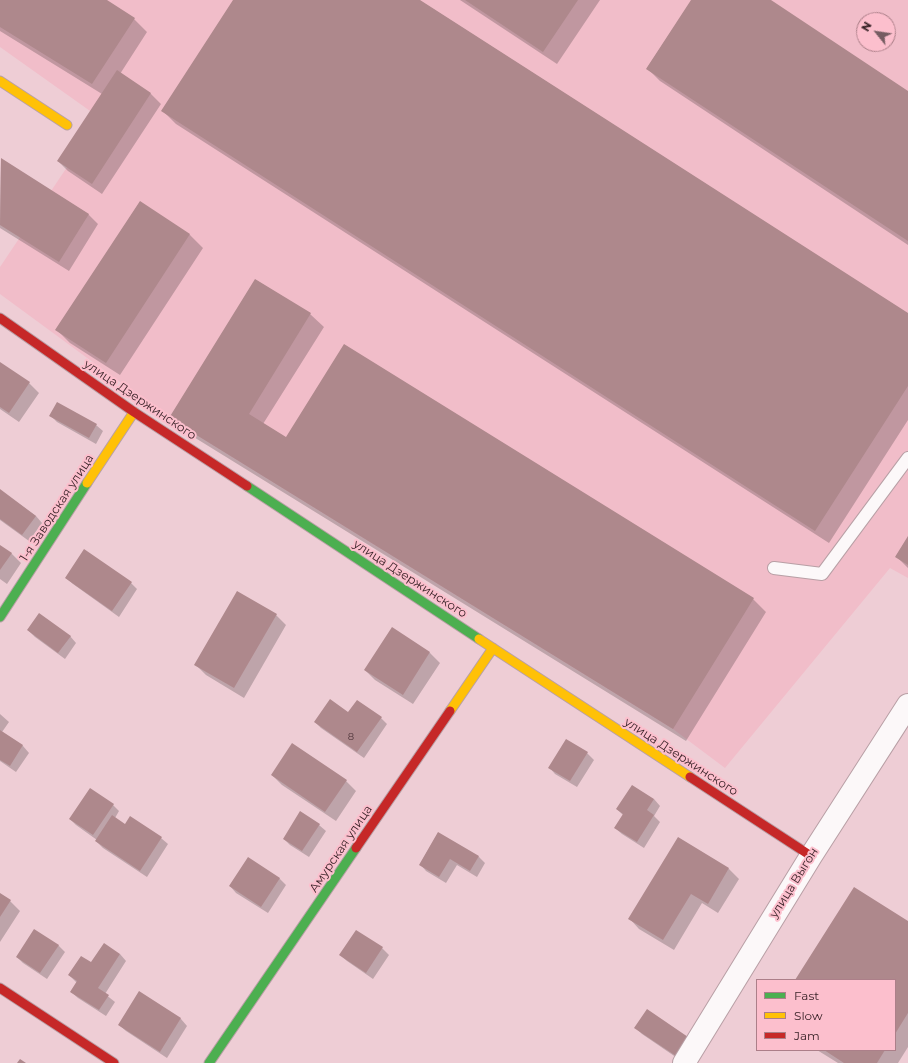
<!DOCTYPE html>
<meta charset="utf-8">
<style>
body{margin:0}
#map{position:relative;width:908px;height:1063px;overflow:hidden;background:#eecdd5;font-family:Montserrat,sans-serif}
canvas{display:block}
.legend{position:absolute;left:756px;top:979px;width:140px;height:72px;box-sizing:border-box;background:#fcbfcd;border:1px solid #ac7f89;margin:0;padding:5px 7px;list-style:none;font-size:12px;color:#351f24}
.legend li{display:flex;align-items:center;gap:8px;height:20px}
.legend b{width:20px;border:1px solid #ac7f89}
.north{position:absolute;left:856px;top:12px;width:40px;height:40px;box-sizing:border-box;background:#fcbfcd;border:1px solid #ac7f89;border-radius:50%;rotate:300deg;font-size:11px;font-weight:700;line-height:16px;text-align:center;color:#351f24}
.north::after{content:'';display:block;margin:auto;width:14px;height:18px;background:#765c62;clip-path:polygon(50% 0,100% 100%,50% 72%,0 100%)}
</style>
<div id="map">
<canvas width="908" height="1063"></canvas>
<ul class="legend">
<li><b style="height:5px;background:#4caf50"></b>Fast</li>
<li><b style="height:5px;background:#ffc107"></b>Slow</li>
<li><b style="height:5px;background:#c62828"></b>Jam</li>
</ul>
<div class="north">N</div>
</div>
<script>
const ctx = document.querySelector('canvas').getContext('2d');
ctx.lineJoin = 'round';
function fillPath(path, color) { ctx.fillStyle = color; ctx.fill(path, 'evenodd'); }
const poly = rows => new Path2D(rows.map(r => 'M' + r).join(''));
function strokePath(path, color, width, dash) { ctx.strokeStyle = color; ctx.lineWidth = width; ctx.lineCap = dash ? 'butt' : 'round'; ctx.setLineDash(dash || []); ctx.stroke(path); }
function write(font, color, halo, rows, align = 'center') {
  ctx.font = font + ' Montserrat,sans-serif'; ctx.lineWidth = 4; ctx.setLineDash([]); ctx.textBaseline = 'middle'; ctx.strokeStyle = halo; ctx.fillStyle = color; for (const [text, x, y, turn = 0] of rows) {
    ctx.save(); ctx.translate(x, y); ctx.rotate((+turn || 0) * Math.PI / 180); ctx.textAlign = isNaN(turn) ? turn : align; if (halo) ctx.strokeText(text, 0, 0); ctx.fillText(text, 0, 0); ctx.restore();
  }
}
fillPath(poly([
 [0,0,908,0,908,578,890,568,725,768,673,729,169,418,0,294,0,267,100,118,0,47],
 [864,20,888,20,888,44,864,44]
]), '#f1bdc9');
fillPath(poly([
 [0,0,105,0,134,19,147,32,120,74,151,94,161,104,102,194,68,171,58,161,102,94,0,31],
 [234,0,419,0,908,314,908,420,829,543,176,124,163,111],
 [460,0,600,0,557,64],
 [692,0,769,0,908,92,908,245,660,81,647,68],
 [1,160,88,214,98,224,69,271,0,228],
 [140,202,190,235,203,248,120,375,70,343,57,330],
 [256,280,310,314,324,327,263,424,286,439,753,599,766,612,686,741,184,431,171,418],
 [0,363,29,383,39,393,19,422,0,409],
 [50,415,96,425,103,431,96,444,57,422],
 [0,490,36,516,42,523,29,541,0,520],
 [908,538,908,568,896,556],
 [0,546,11,553,21,563,7,584,0,579],
 [66,578,131,583,137,589,119,617,73,584],
 [276,615,286,625,244,698,206,675,196,665],
 [392,629,430,653,440,663,413,704,375,680,365,670],
 [28,630,70,636,76,643,65,659,35,637],
 [0,714,9,722,2,732,23,746,29,753,16,772,0,761],
 [381,718,387,724,364,758,321,728,315,722],
 [587,753,594,760,577,787,555,774,549,767],
 [272,775,346,781,356,791,336,821,282,785],
 [654,799,660,806,654,816,660,822,644,848,622,834,615,828,623,815,617,809],
 [113,805,119,811,115,818,125,825,161,838,168,844,147,877,103,848,96,841,97,840,76,825,70,819],
 [319,825,326,831,309,857,290,845,284,839],
 [438,833,479,857,485,863,477,877,457,865,446,883,426,871,420,864],
 [678,839,729,869,739,879,718,913,702,903,674,950,639,929,630,919],
 [279,878,286,885,268,913,236,893,230,886],
 [0,895,10,901,20,911,0,942],
 [908,923,908,1047,898,1063,838,1063,817,1050,895,1050,895,980,797,980],
 [58,945,65,952,47,979,23,963,17,957],
 [382,948,389,955,373,979,347,961,340,955],
 [120,954,126,961,105,994,115,1002,106,1016,78,998,71,992,77,983,69,975,91,963],
 [140,993,181,1019,187,1026,167,1058,126,1031,119,1025],
 [647,1011,683,1062,642,1034,636,1028]
]), '#0003');
fillPath(poly([
 [0,0,107,0,135,18,92,84,0,27],
 [233,0,420,0,908,313,908,386,815,531,161,111],
 [465,0,578,0,543,52],
 [691,0,771,0,908,91,908,241,646,69],
 [117,70,151,93,92,184,57,161],
 [1,158,89,214,59,262,0,225],
 [140,201,190,234,106,363,55,330],
 [255,279,311,313,249,414,286,437,344,344,754,598,673,729,169,418],
 [0,362,30,382,9,413,0,407],
 [57,402,97,424,89,438,49,416],
 [0,489,36,516,22,535,0,519],
 [908,536,908,565,895,557],
 [0,545,12,553,0,570],
 [84,549,132,582,112,611,65,578],
 [237,591,277,614,234,688,194,665],
 [39,613,71,636,58,653,27,630],
 [392,627,430,652,403,695,364,670],
 [330,699,348,712,357,700,382,717,357,752,314,722],
 [0,730,23,745,10,766,0,760],
 [566,739,588,752,570,781,548,768],
 [292,743,347,780,325,812,271,775],
 [632,785,654,799,647,810,654,815,637,842,614,828,623,814,616,809],
 [90,788,114,804,93,835,69,819],
 [300,811,320,824,302,851,283,839],
 [112,815,125,824,130,816,162,837,140,871,95,841],
 [438,832,479,856,470,871,450,859,439,877,419,865],
 [678,837,729,868,708,904,691,894,663,940,628,919],
 [248,857,280,878,261,907,229,886],
 [854,887,908,921,908,1013,895,1034,895,980,795,980],
 [0,893,11,900,0,917],
 [34,929,59,945,40,973,16,957],
 [356,930,383,947,366,973,339,955],
 [104,943,120,954,98,988,109,995,99,1010,70,992,77,981,68,975,81,956,91,962],
 [139,991,181,1018,160,1052,118,1025],
 [647,1009,688,1037,676,1056,634,1028],
 [824,1050,885,1050,877,1063,844,1063],
 [20,1059,26,1063,17,1063]
]), '#ae888c');
const lane = poly([
 [774,568,822,574,908,458]
]);
const street = poly([
 [684,1063,811,856,908,705]
]);
const fast = poly([
 [247,486,479,639],
 [0,617,87,483],
 [209,1063,356,848]
]);
const slow = poly([
 [0,81,67,125],
 [87,483,134,412],
 [479,639,690,777],
 [450,711,493,648]
]);
const jam = poly([
 [0,318,134,412,247,486],
 [690,777,811,856],
 [356,848,450,711],
 [0,988,114,1063]
]);
strokePath(lane, '#b89fa5', 14);
strokePath(street, '#b89fa5', 24);
strokePath(fast, '#b89fa5', 11);
strokePath(slow, '#b89fa5', 11);
strokePath(jam, '#b89fa5', 11);
strokePath(lane, '#fcf8f9', 12);
strokePath(street, '#fcf8f9', 22);
strokePath(fast, '#4caf50', 9);
strokePath(slow, '#ffc107', 9);
strokePath(jam, '#c62828', 9);
write('10px', '#53393e', null, [
 ["8",351,737]
]);
write('12px', '#351f24', '#fcbfcd', [
 ["улица Дзержинского",140,400,34],
 ["1-я Заводская улица",57,508,-57],
 ["улица Дзержинского",410,579,33],
 ["улица Дзержинского",681,757,33],
 ["Амурская улица",341,849,-56],
 ["улица Выгон",794,883,-58]
]);
</script>
